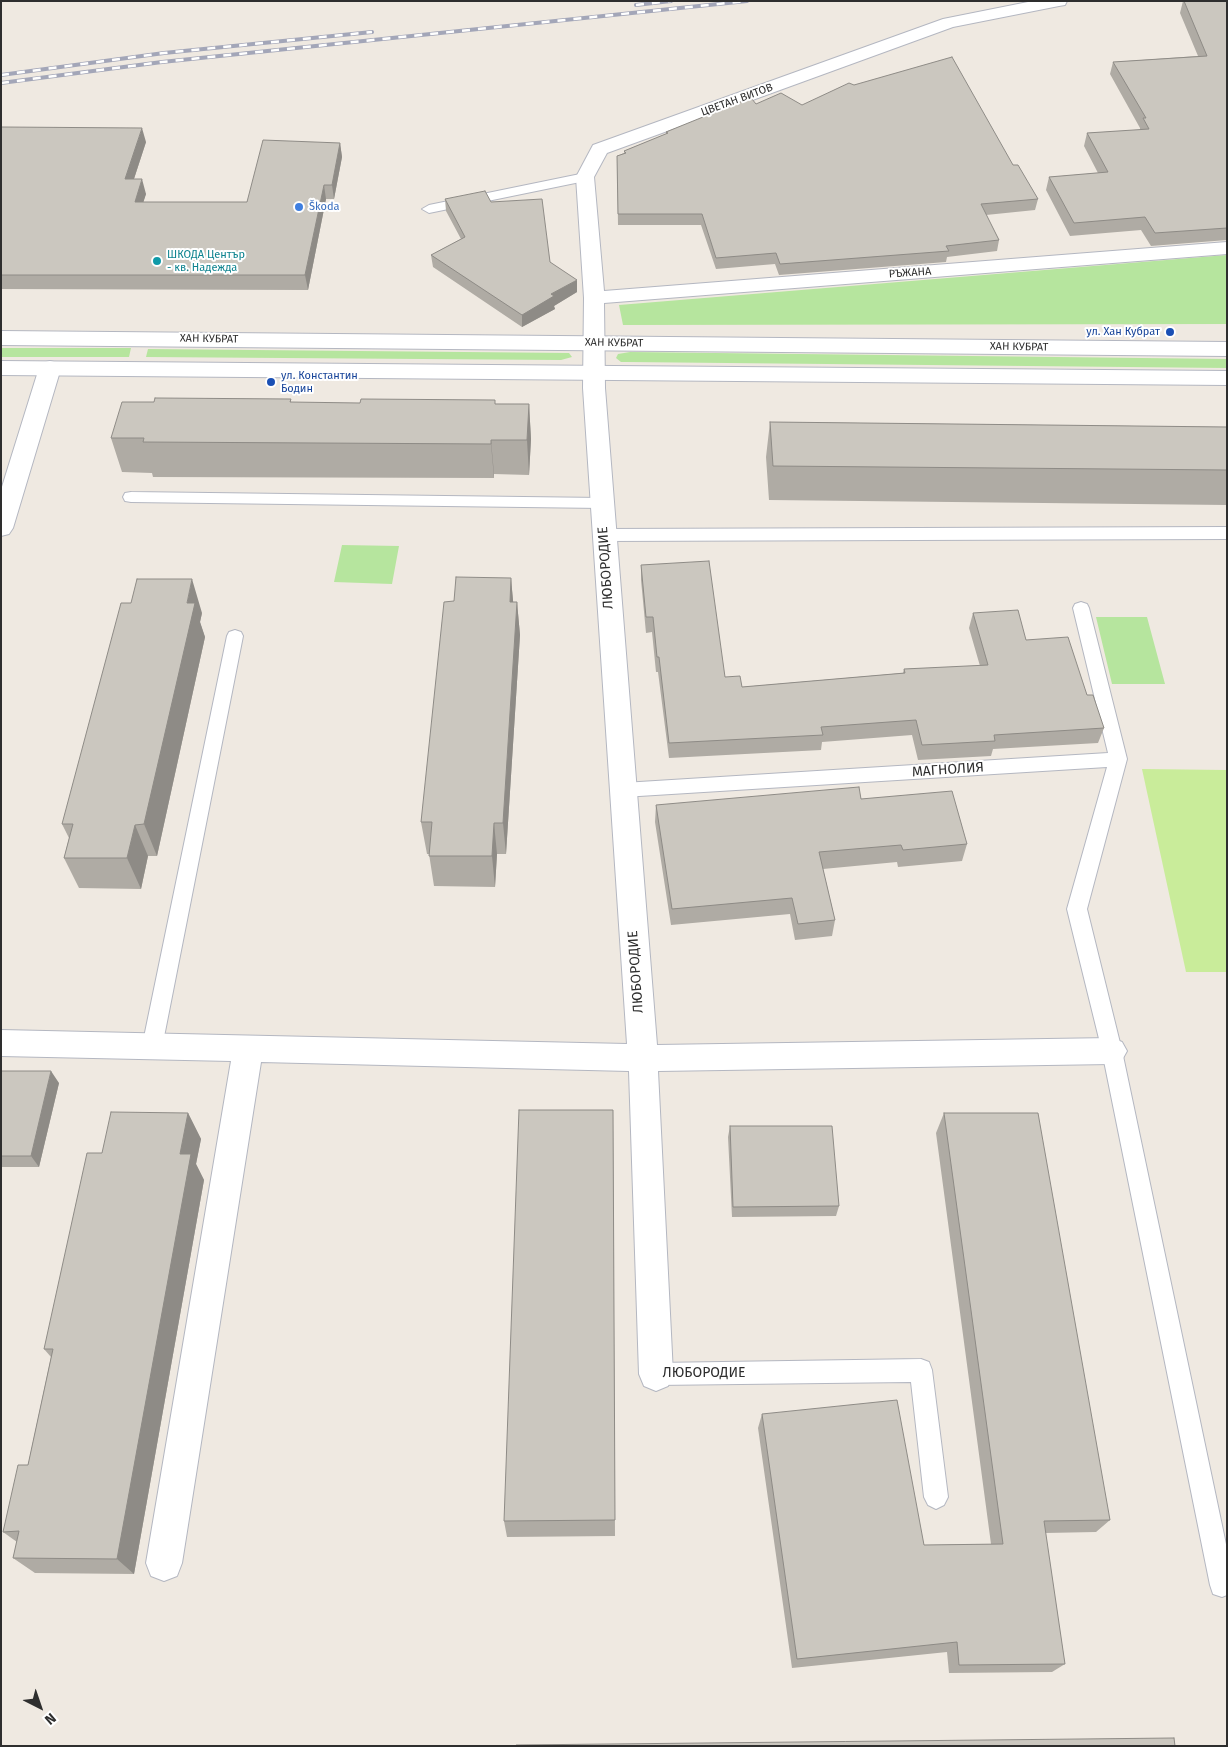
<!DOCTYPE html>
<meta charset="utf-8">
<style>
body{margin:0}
#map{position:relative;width:1228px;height:1747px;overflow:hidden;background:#efe9e1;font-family:"Fira Sans",sans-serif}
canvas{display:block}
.frame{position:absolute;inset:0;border:2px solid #2e2e2e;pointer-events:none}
.north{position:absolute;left:15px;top:1682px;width:50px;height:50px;-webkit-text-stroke:4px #fff;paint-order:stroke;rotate:139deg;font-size:14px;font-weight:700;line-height:20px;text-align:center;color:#2e2e2e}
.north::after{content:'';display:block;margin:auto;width:18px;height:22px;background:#2e2e2e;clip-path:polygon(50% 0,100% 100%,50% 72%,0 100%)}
</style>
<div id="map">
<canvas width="1228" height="1747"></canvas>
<div class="frame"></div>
<div class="north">N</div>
</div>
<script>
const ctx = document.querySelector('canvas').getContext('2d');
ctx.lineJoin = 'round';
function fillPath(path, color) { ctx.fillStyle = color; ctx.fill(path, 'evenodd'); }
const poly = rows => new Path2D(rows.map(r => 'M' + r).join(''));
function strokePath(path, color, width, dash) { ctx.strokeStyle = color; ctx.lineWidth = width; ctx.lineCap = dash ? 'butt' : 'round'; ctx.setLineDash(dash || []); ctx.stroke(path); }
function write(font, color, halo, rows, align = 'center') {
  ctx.font = font + ' "Fira Sans",sans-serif'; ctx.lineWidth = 4; ctx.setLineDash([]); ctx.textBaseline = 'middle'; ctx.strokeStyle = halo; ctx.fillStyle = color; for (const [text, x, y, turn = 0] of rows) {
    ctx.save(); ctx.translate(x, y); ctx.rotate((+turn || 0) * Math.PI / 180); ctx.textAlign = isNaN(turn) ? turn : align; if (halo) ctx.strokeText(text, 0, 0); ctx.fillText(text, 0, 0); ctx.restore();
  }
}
fillPath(poly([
 [1227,255,1227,324,623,325,619,305],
 [1,348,131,348,129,357,1,357],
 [148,349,569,353,572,357,561,360,146,357],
 [630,352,1227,359,1227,368,627,362,621,362,616,358,618,354],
 [342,545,399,546,392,584,334,582],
 [1096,617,1147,617,1165,684,1112,684]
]), '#b6e59e');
fillPath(poly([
 [1142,769,1227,770,1227,972,1186,972]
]), '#c9ec9a');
const service = poly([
 [585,173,590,174,591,177,590,180,429,213,422,209,429,205,585,173],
 [131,492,602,498,608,499,610,503,608,507,602,508,131,502,125,501,123,497,125,493,131,492],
 [1227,527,1227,539,604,541,598,539,596,535,598,531,604,529,1227,527],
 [1081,602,1087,604,1089,608,1127,759,1087,909,1122,1051,1227,1549,1227,1595,1222,1597,1213,1594,1210,1585,1102,1051,1067,909,1107,767,623,797,617,795,614,790,617,785,623,783,1108,753,1073,608,1075,604,1081,602],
 [235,630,241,632,243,636,162,1047,159,1053,152,1056,145,1053,142,1047,227,636,229,632,235,630],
 [921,1359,929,1362,932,1370,948,1497,944,1505,936,1509,928,1505,924,1497,911,1382,656,1385,648,1382,645,1374,648,1366,656,1363,921,1359]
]);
const minor = poly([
 [1033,1,1067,1,1065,5,1059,6,953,27,607,153,594,177,604,291,1227,242,1227,254,604,303,605,388,657,1045,1112,1038,1122,1042,1127,1051,1122,1060,1112,1064,658,1071,673,1374,668,1386,656,1391,644,1386,639,1374,629,1071,261,1062,182,1563,177,1576,164,1581,151,1576,146,1563,231,1061,1,1056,1,1030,627,1044,583,388,584,298,576,177,593,145,943,19,1033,1],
 [50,361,58,363,61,368,13,528,9,534,1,536,1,490,39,368,42,363,50,361]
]);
const tertiary = poly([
 [1,331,1227,342,1227,356,1,345,1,331],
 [1,361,1227,371,1227,385,1,375,1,361]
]);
strokePath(service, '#b4b7c1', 2);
strokePath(minor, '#b4b7c1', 2);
strokePath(tertiary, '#b4b7c1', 2);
fillPath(service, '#fff');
fillPath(minor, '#fff');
fillPath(tertiary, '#fff');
const rail = poly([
 [636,5,671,1],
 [1,75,164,53,372,32],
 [1,83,162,62,747,1]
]);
strokePath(rail, '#a3a6b8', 4);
strokePath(rail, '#fff', 2.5, [8]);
fillPath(poly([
 [1183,1,1227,1,1227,240,1151,246,1141,230,1070,236,1046,190,1049,177,1098,173,1084,146,1087,133,1140,130,1140,128,1110,74,1113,62,1198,56,1180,13],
 [756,104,802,105,1013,165,1038,199,1035,210,986,215,999,240,997,251,947,257,946,262,779,275,775,264,716,269,701,225,618,225,617,156,624,153,624,151,666,134,666,132],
 [1,127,146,142,134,179,146,194,143,202,247,202,340,143,342,157,334,199,326,199,308,290,1,289],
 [445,199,491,202,550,262,577,292,554,306,555,309,522,327,433,267,431,255,461,239,446,211],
 [291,399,291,403,529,404,531,439,529,475,494,474,494,478,153,477,152,473,122,472,111,438,154,402],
 [770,422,1227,427,1227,505,769,500,766,457],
 [641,565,725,677,742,687,903,673,904,669,980,666,969,628,973,613,1026,640,1087,695,1104,728,1098,743,993,749,991,756,918,760,912,735,822,742,821,750,669,758,658,672,656,672,652,632,646,633,641,580],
 [511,578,513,602,517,602,520,635,506,854,497,854,495,887,434,886,429,854,427,854,421,822,454,601],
 [202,613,200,622,205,637,157,856,148,856,141,889,79,888,64,858,69,838,62,824],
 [861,799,967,844,962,861,898,867,897,862,823,869,835,920,832,936,795,940,790,914,671,925,655,822,656,805],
 [1,1071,59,1083,39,1167,1,1167],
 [613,1110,615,1536,507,1537,504,1521],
 [188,1113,201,1139,196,1164,204,1180,134,1574,35,1573,13,1558,17,1542,3,1532,28,1465,51,1357,44,1349,102,1153],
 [944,1113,1110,1520,1096,1532,1045,1533,1065,1664,1052,1672,949,1673,947,1652,792,1668,758,1428,762,1414,924,1545,991,1544,936,1133],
 [730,1126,839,1206,836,1216,732,1217,728,1137]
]), '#afaba4');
fillPath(poly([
 [142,128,146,142,129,194,125,179],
 [340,143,342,157,334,199,332,185],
 [142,179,146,194,139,216,135,202],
 [324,185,326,199,308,290,305,275],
 [577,280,577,292,554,306,555,309,522,327,522,315,551,294],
 [529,404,531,439,529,475,527,440],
 [491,440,494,474,494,478,491,444],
 [511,578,514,611,510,602],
 [192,579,202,613,200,622,205,637,157,856,144,824,187,603],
 [517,602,520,635,506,854,503,823],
 [494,823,497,854,495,887,492,856],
 [135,825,148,856,141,889,127,858],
 [51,1071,59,1083,39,1167,31,1156],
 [188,1113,201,1139,196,1164,204,1180,134,1574,117,1559,180,1154]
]), '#8e8b86');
const building = poly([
 [1184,1,1227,1,1227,228,1155,233,1145,217,1074,223,1049,177,1108,172,1087,133,1149,129,1143,118,1146,118,1113,62,1207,56,1184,1],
 [952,57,1013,165,1018,165,1038,199,981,204,999,240,946,246,949,251,780,264,776,253,716,258,702,214,618,214,617,156,626,153,624,151,668,133,666,132,740,102,752,99,756,104,781,93,802,105,849,83,854,85,952,57],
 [1,127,142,128,125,179,142,179,135,202,247,202,263,140,340,143,332,185,324,185,305,275,1,275,1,127],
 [485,191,491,202,542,199,550,262,577,280,551,294,554,296,522,315,431,255,465,237,445,199,485,191],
 [155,398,291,399,290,402,360,403,361,399,495,400,495,404,529,404,527,440,491,440,491,444,143,442,144,438,111,438,122,402,154,402,155,398],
 [770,422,1227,427,1227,470,773,466,770,422],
 [709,561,725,677,740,676,742,687,905,673,904,669,988,665,973,613,1018,610,1026,640,1068,637,1087,695,1093,695,1104,728,994,735,995,741,922,745,916,720,821,727,823,735,669,743,659,657,657,657,653,617,646,617,641,565,709,561],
 [456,577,511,578,510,602,517,602,503,823,494,823,492,856,429,856,432,822,421,822,444,602,454,601,456,577],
 [137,579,192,579,187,603,195,603,144,824,135,825,127,858,64,858,73,824,62,824,121,603,131,603,137,579],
 [859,787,861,799,952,791,967,844,903,850,901,845,819,852,835,920,798,924,792,898,672,909,656,805,859,787],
 [1,1071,51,1071,31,1156,1,1156,1,1071],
 [519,1110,613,1110,615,1520,504,1521,519,1110],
 [111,1112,188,1113,180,1154,191,1154,117,1559,13,1558,19,1531,3,1532,18,1465,28,1465,53,1349,44,1349,87,1153,102,1153,111,1112],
 [944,1113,1038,1113,1110,1520,1044,1521,1065,1664,959,1665,957,1642,797,1659,762,1414,897,1400,924,1545,1003,1544,944,1113],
 [730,1126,832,1126,839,1206,733,1207,730,1126],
 [1174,1738,1175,1746,516,1746,516,1745,1174,1738]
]);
fillPath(building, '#cbc7bf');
strokePath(building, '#8e8b86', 1);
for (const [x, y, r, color] of [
 [299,207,5,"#3f7fe0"],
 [157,261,5,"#0f9aa8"],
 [1170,332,5,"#1a4fb4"],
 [271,382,5,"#1a4fb4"]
]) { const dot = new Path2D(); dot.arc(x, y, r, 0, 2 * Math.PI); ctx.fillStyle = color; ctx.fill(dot); strokePath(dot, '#fff', 2); }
write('11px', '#2e2e2e', '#fff', [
 ["ЦВЕТАН ВИТОВ",737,100,-20],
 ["РЪЖАНА",910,273,-4],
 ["ХАН КУБРАТ",209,339,1],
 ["ХАН КУБРАТ",614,343,1],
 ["ХАН КУБРАТ",1019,347,1]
]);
write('11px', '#366cbe', '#fff', [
 ["Škoda",309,207]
], 'left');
write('11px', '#0d838f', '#fff', [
 ["ШКОДА Център",167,255],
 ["- кв. Надежда",167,268]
], 'left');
write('11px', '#164399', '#fff', [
 ["ул. Хан Кубрат",1160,332],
 ["ул. Константин",281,376,"left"],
 ["Бодин",281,389,"left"]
], 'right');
write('14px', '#2e2e2e', '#fff', [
 ["ЛЮБОРОДИЕ",606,568,-94],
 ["МАГНОЛИЯ",948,770,-4],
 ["ЛЮБОРОДИЕ",636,972,-94],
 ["ЛЮБОРОДИЕ",704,1373]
]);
</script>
